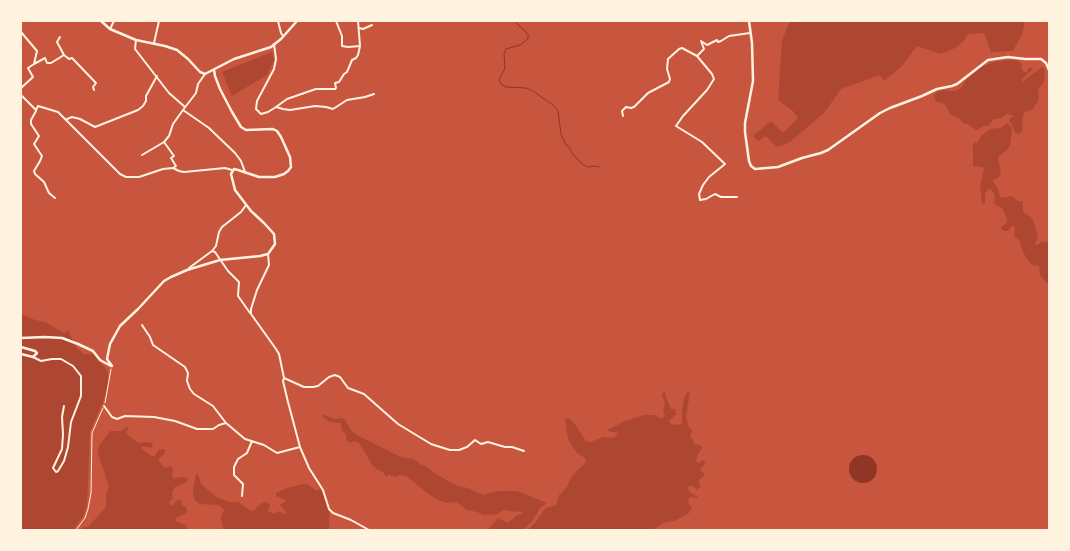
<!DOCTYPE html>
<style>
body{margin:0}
#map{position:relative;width:1070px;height:551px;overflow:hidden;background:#c8553d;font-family:"DejaVu Sans",sans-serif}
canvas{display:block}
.frame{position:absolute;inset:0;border:22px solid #fff3e0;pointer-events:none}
</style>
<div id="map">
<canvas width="1070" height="551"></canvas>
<div class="frame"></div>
</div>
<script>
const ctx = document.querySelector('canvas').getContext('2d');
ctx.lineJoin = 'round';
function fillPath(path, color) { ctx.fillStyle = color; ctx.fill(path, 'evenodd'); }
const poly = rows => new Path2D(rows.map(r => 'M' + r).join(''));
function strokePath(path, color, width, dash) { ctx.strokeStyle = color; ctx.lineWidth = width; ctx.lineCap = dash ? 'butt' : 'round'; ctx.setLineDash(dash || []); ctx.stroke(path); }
fillPath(poly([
 [790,21,1025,21,1022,34,1013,51,991,52,984,33,968,34,963,42,955,48,941,54,917,46,902,66,884,81,880,75,841,89,824,113,790,142,777,147,766,136,758,141,753,136,771,121,783,133,798,118,793,111,778,100,782,40],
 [272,52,274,60,267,75,232,96,222,72],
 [1008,60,1019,61,1022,64,1021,68,1024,72,1027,72,1029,68,1033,68,1032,70,1022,79,1023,82,1032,74,1038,71,1041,67,1044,68,1045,71,1044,82,1038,90,1039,99,1032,110,1025,112,1023,115,1022,131,1020,134,1015,133,1012,125,1009,121,1010,118,1014,117,1012,115,1007,114,1002,118,994,119,988,126,983,126,978,130,976,130,968,124,964,124,959,118,951,115,945,105,942,103,937,102,935,99,934,95,936,92,942,90,955,91,961,88,966,80,981,67,994,62],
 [1007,123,1011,126,1012,130,1010,145,1007,150,998,157,1001,174,998,178,993,180,993,182,998,189,1000,197,1002,198,1012,196,1018,201,1023,201,1023,212,1031,217,1035,225,1038,238,1034,245,1037,245,1042,242,1049,242,1049,285,1040,275,1039,266,1032,265,1027,259,1022,250,1020,241,1014,236,1015,227,1012,226,1008,231,1004,231,1001,229,1001,227,1007,223,1007,219,1002,208,994,204,995,194,990,189,988,189,985,194,985,203,984,204,982,203,980,187,984,170,983,167,980,167,973,166,973,149,974,148,972,146,975,142,977,143,981,136,990,129,1000,128],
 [21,314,35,320,45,322,64,333,68,330,76,347,84,354,93,354,106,369,108,373,108,382,104,399,90,432,87,502,84,515,73,530,21,530],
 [664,391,671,409,675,409,676,411,676,414,669,421,671,424,677,425,682,424,682,410,684,399,686,393,690,392,686,417,688,426,692,430,690,437,694,441,693,444,700,445,702,448,697,456,696,461,698,463,703,460,706,462,700,470,705,474,698,481,701,486,697,490,691,485,688,487,689,492,698,497,696,498,691,497,688,499,689,505,692,507,689,513,674,521,663,523,653,530,528,530,536,522,543,511,546,508,556,505,559,495,566,488,573,475,586,462,585,458,577,453,569,441,566,430,567,427,565,422,566,418,569,418,574,423,586,441,591,442,603,437,614,438,618,433,608,431,608,430,623,422,644,415,654,415,659,418,663,418,665,416,663,411,665,403,662,395],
 [322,415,324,415,335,419,342,418,345,420,351,430,357,435,401,457,413,459,420,464,427,467,436,474,457,486,468,488,483,495,498,491,517,491,547,503,541,507,533,520,523,530,487,530,494,523,498,518,508,523,517,515,522,514,523,512,520,511,515,512,503,510,496,515,490,514,484,515,477,512,467,510,456,502,446,503,438,500,427,493,406,476,400,475,396,477,389,475,386,477,383,472,378,470,373,466,359,443,354,441,351,443,347,441,346,440,346,434,342,431,341,423,329,422,322,416],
 [127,427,129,428,126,432,127,434,137,442,140,443,146,442,152,443,153,445,151,448,143,446,141,448,151,456,155,456,158,450,163,449,165,450,165,453,158,460,165,468,170,466,173,468,172,475,174,479,181,477,188,478,187,482,175,487,172,492,173,498,169,503,171,506,178,500,182,500,182,505,186,507,187,512,185,514,176,518,175,521,186,525,187,530,80,530,84,527,88,527,106,507,106,495,109,486,98,454,99,446,110,431,121,431],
 [197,473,202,485,218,498,231,502,238,502,251,511,254,510,262,503,267,502,270,505,268,510,269,512,275,514,278,511,285,514,287,513,280,505,285,502,286,500,276,496,276,493,287,488,304,484,307,484,317,491,320,488,325,498,329,512,329,530,224,530,221,519,222,514,224,511,223,508,218,505,199,504,194,499,193,491,196,475]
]), '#ae4732');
fillPath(poly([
 '849 469a14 14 0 1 1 28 0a14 14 0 1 1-28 0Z'
]), '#8f3625');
strokePath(poly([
 [515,21,519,26,526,32,528,35,528,39,520,45,506,49,504,54,505,68,499,80,501,84,506,87,526,88,533,91,553,105,558,111,561,134,566,145,569,147,572,153,579,161,584,165,588,167,596,166,599,167]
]), '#8f3625', 1);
strokePath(poly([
 [105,403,111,369],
 [76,530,85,518,88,509,91,493,92,433,103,408]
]), '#fff3e0', 1);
strokePath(poly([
 [278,21,281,33,283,36],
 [336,21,342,36,342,46,348,47,360,46,358,21],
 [359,28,363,29,372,25],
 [110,29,114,21],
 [21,32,37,51,34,64,28,68,33,77,21,88],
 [136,40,135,49,169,93,185,107],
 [154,43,159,21],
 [274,44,276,59,274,69,257,101,256,109,261,114,268,112,276,107,283,109,290,110,315,106,326,107,333,109,347,100,365,97,374,94],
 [64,55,69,59,72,58,96,83,93,87,94,90],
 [697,56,712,74,714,79,707,90,683,116,676,126,702,142,725,164,709,177,703,185,699,194,700,200,706,199,715,194,721,197,737,197],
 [34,64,45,58,47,63,51,63,64,55,57,42,60,37],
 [205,74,198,84,196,93,183,110,209,128,235,153,241,161,245,172],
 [21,95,36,110,38,106,58,112,120,174,126,177,139,177,163,169,173,168,179,171,184,172,225,168,232,170],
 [276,107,287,99,310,91,316,89,335,89,336,88,335,83,339,82,344,74,347,72,352,60,356,58,358,55,360,46],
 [36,110,36,111,31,120,31,124,39,136,34,144,42,156,40,161,34,171,35,174,44,182,49,193,55,198],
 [623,116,622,111,626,107,631,108,634,107,648,93,669,82,670,79,667,69,668,59,679,49,682,48,697,56,704,49,701,41,707,45,717,40,718,42,721,41,729,36,750,33],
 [67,119,72,117,80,119,95,127,138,110,143,106,146,101,146,96,157,76],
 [142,155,164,142],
 [173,168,176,166,171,158,174,156,164,142,169,136,173,124,183,110],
 [212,251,215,252,228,271,239,282,238,296,250,313],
 [268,254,269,265,257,290,251,309,251,314,276,349,279,354,284,378,283,381,288,402,300,447,309,468,323,490,329,509,333,513,351,520,369,530],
 [189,268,212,251,216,246,219,232,222,227,241,212,246,205],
 [142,325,150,337,153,345,185,367,188,373,187,381,190,389,194,394,213,406,226,423],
 [33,357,41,361,52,359,61,359,73,366,81,376,81,396,71,422,68,447,64,461,58,471,56,472,53,468,62,449,63,434,62,417,64,406],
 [284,378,304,387,313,387,318,386,329,377,335,375,340,377,348,388,364,394,398,424,431,444,437,446,450,450,459,450,467,447,475,440,481,444,488,442,505,447,512,447,524,451],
 [104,406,112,417,117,419,125,416,154,417,175,421,197,429,213,429,219,425,226,423,245,439,264,445,277,453,300,447],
 [242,496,243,484,234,475,234,467,238,459,247,453,252,441]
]), '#fff3e0', 2);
strokePath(poly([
 [101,21,110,29,136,40,165,46,177,50,188,59,200,72,205,74,234,59,271,47,281,39,297,21],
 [749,21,752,43,753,81,745,123,745,132,749,161,751,166,755,169,778,167,802,158,821,153,828,150,880,113,890,108,922,96,937,89,952,86,957,84,988,60,1008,57,1025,59,1041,59,1046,63,1049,70],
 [21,338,45,337,62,338,78,344,93,351,100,360,111,366],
 [21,347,35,351,37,353,33,357,21,354],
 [112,366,107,359,110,344,120,326,138,309,164,281,171,277,187,270,220,260,260,256,268,254,275,244,274,234,264,223,251,211,235,190,231,174,234,169,238,170,259,177,275,177,284,174,288,171,291,167,290,157,281,137,277,131,273,129,246,130,241,127,232,112,220,89,215,76,214,70]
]), '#fff3e0', 2.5);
</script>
